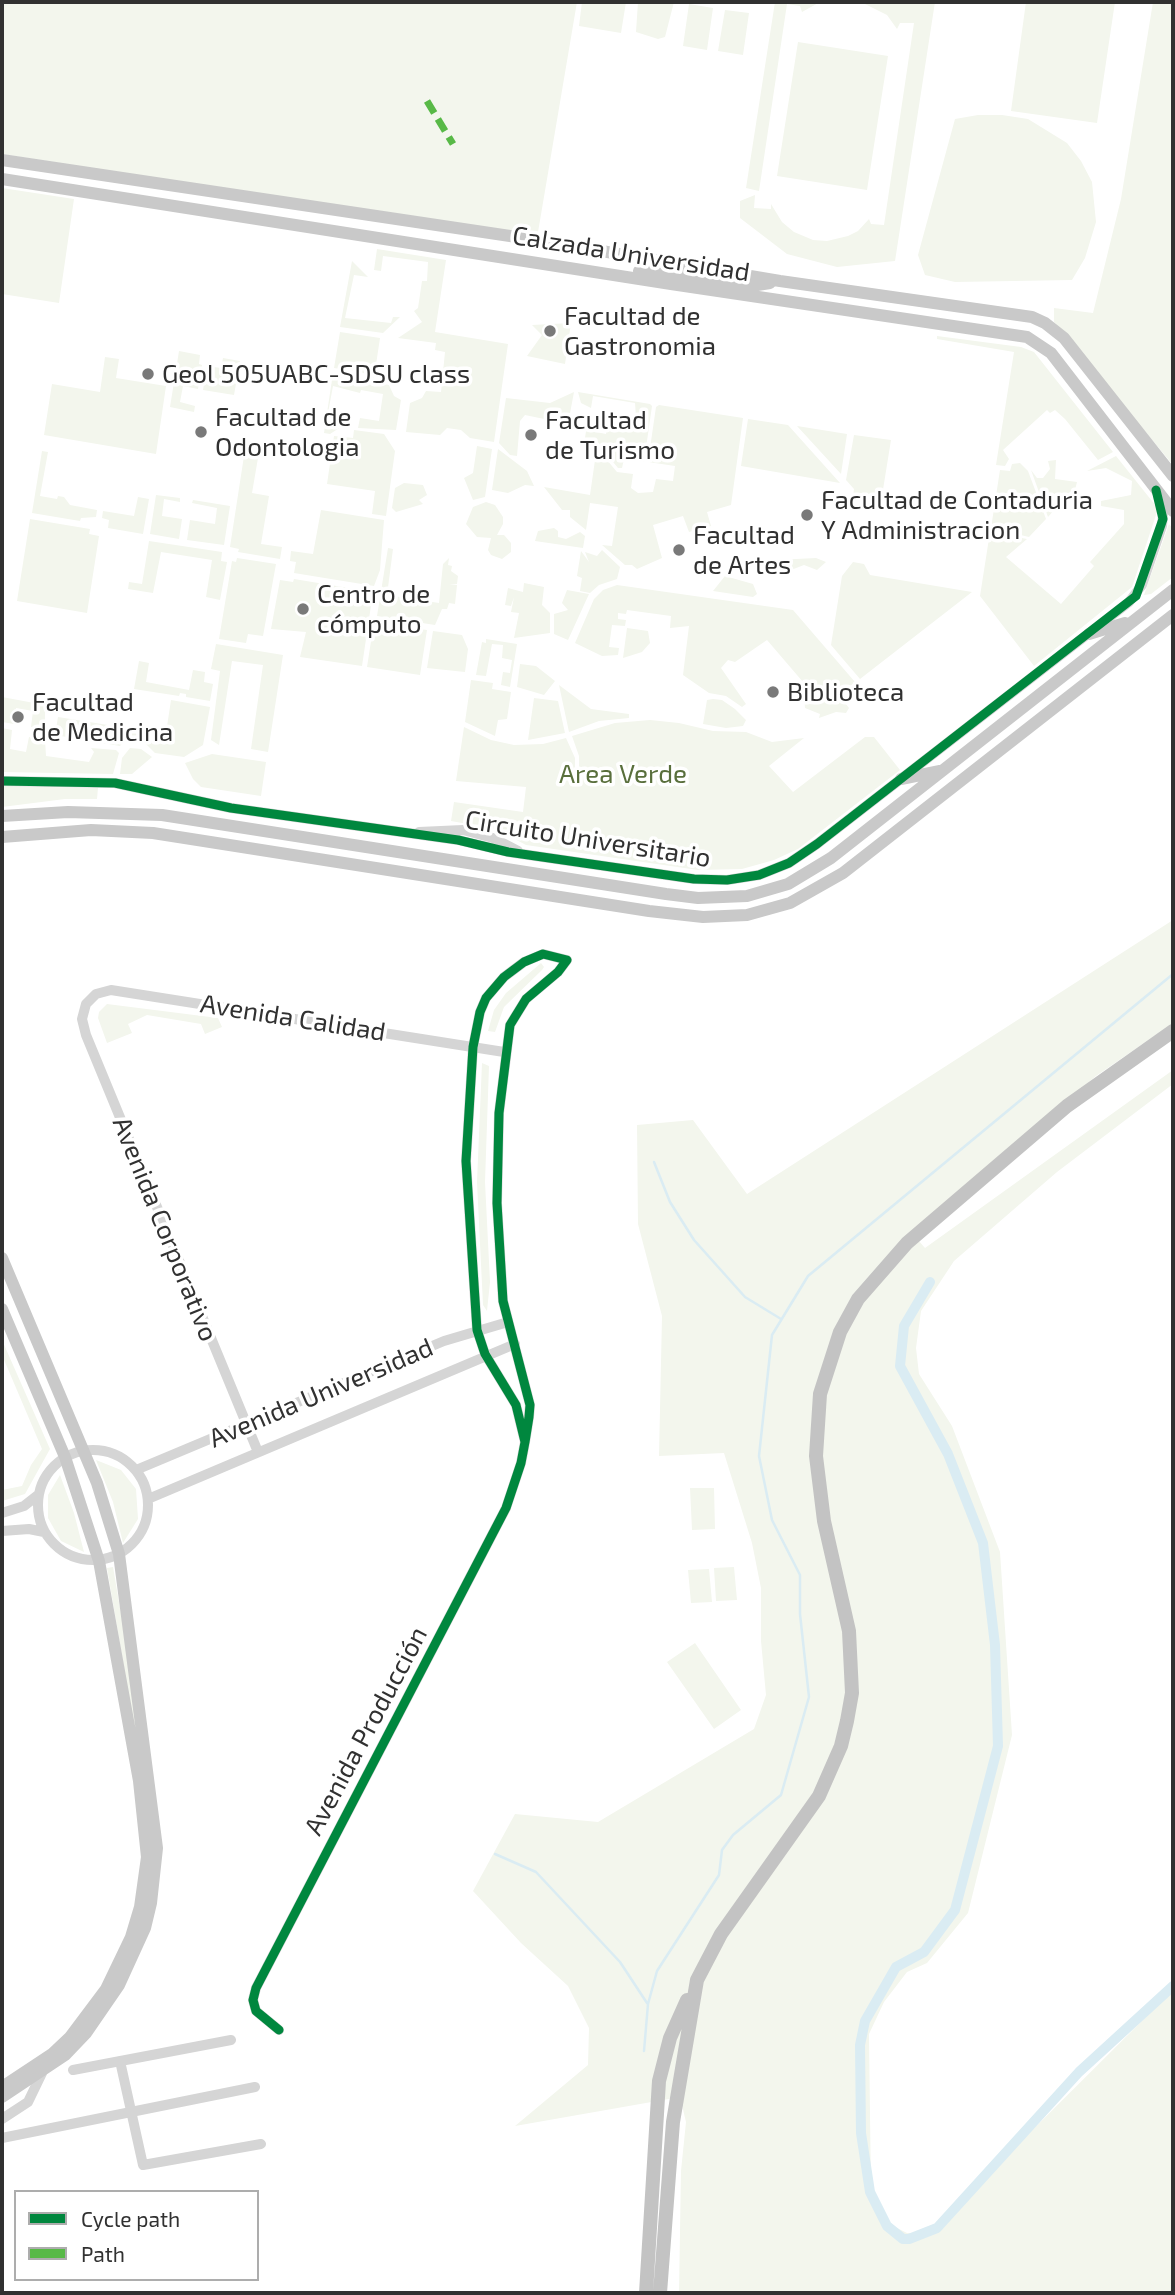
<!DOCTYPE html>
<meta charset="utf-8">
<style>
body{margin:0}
#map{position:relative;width:1175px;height:2295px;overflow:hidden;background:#fff;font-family:"Exo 2",sans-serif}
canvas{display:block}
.frame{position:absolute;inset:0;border:4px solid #313131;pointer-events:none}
.legend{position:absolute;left:14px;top:2190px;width:245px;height:91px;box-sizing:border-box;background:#fff;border:2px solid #adadad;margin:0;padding:9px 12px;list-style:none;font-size:21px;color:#313131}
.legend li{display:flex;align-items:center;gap:14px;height:35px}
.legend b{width:35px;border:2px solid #adadad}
</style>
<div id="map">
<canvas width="1175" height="2295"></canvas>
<div class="frame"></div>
<ul class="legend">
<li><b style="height:9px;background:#00873e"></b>Cycle path</li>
<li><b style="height:9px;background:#58b947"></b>Path</li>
</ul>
</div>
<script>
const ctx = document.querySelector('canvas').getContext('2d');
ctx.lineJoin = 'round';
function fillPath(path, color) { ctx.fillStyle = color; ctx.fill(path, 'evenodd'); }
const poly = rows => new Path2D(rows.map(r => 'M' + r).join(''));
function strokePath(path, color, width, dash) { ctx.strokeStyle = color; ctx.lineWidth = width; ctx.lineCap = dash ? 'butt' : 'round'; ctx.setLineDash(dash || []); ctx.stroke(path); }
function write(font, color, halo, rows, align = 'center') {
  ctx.font = font + ' "Exo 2",sans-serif'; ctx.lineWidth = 7; ctx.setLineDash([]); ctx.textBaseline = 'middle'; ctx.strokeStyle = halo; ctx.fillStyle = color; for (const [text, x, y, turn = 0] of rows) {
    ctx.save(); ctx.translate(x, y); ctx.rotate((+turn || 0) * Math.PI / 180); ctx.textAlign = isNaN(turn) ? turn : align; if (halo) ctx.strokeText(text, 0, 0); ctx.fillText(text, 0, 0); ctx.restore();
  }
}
fillPath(poly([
 [2,2,577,2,537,238,2,154],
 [582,2,626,2,621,33,579,26],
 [638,2,674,2,665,37,658,39,636,32],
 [775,2,820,2,802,12,800,6,787,4,759,191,746,188],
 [861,2,935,2,895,261,837,267,787,254,740,218,740,201,755,195,754,208,771,209,771,204,782,222,794,232,813,240,827,241,848,236,858,231,869,219,871,224,884,225,914,23,900,23,897,29,887,15],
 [1026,2,1115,2,1097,123,1011,111],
 [1153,2,1173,2,1173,465,1054,322,1054,308,1093,313,1121,199],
 [689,4,713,8,707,50,683,46],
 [725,10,749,13,743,55,718,51],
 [798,42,888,56,867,190,777,176],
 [978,115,1002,115,1028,119,1067,143,1081,161,1092,182,1096,222,1085,258,1072,280,955,282,925,275,918,255,955,119],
 [2,188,74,199,59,303,2,294],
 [377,249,446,260,435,332,508,344,494,442,470,438,461,430,447,428,440,435,406,432,410,403,422,398,426,391,441,392,445,352,435,350,436,343,398,338,422,322,414,311,418,308,422,281,427,281,428,262,383,256,381,271,374,270],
 [352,261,368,277,354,275,345,318,391,323,393,317,400,317,383,333,340,327],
 [571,323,565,364,527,356,542,335,532,325],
 [340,332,380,338,374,378,361,372,334,368],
 [937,336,1021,347,1034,352,1113,452,1098,460,1065,419,1055,410,1050,413,1047,410,1003,450,1009,459,1005,466,996,465,1014,352,937,339],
 [179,351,200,355,199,364,202,365,198,389,183,386,180,402,195,406,194,412,170,407],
 [105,357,119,359,116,378,166,386,156,454,44,435,52,384,100,392],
 [223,358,240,361,234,395,203,390,207,366,221,368],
 [333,373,389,385,394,396,401,400,396,430,358,428,360,418,379,421,383,394,361,390,360,393,333,386,328,413,348,417,347,423,330,434,324,433],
 [574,392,568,424,525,415,520,421,517,456,510,455,499,443,506,398,550,403],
 [578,392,650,404,652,406,644,462,624,459,622,468,618,468,604,451,584,444,587,425,592,426,591,431,606,434,607,428,619,429,622,422,614,415,636,417,635,403,593,396,591,408,581,403],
 [659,405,743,418,731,505,707,512,711,526,689,532,683,516,653,525,662,558,637,569,632,565,625,565,602,545,612,546,618,507,590,503,586,530,570,517,570,510,562,510,544,487,590,495,596,453,602,454,617,472,633,474,631,488,638,493,653,492,656,479,673,481,675,466,648,462,656,407],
 [748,419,788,425,840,483,741,466],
 [797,426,847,434,841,474],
 [354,430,384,434,395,451,386,516,372,514,375,491,327,484,334,436,353,438],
 [854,435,891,440,881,502,853,496,854,489,846,480],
 [477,446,492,449,485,497,473,500,464,478,473,473],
 [498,449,527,471,534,486,525,485,508,493,492,490],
 [42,451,48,452,40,496,57,499,58,496,64,497,70,505,97,510,96,517,81,518,80,521,32,513],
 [244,456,258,458,252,493,269,496,261,544,282,547,280,559,238,552,239,549,230,547],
 [1116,456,1156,506,1157,512,1132,587,1034,666,980,596,990,532,1027,539,1006,557,1061,604,1094,566,1090,562,1124,524,1124,510,1101,506,1101,501,1131,495,1132,481,1106,468,1087,471],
 [1056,460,1055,479,1077,482,1075,490,1070,492,1048,517,1031,470,1037,478,1043,478,1050,469,1048,461],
 [1020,463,1028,471,1046,519,1029,537,991,528,1000,470,1010,471,1012,464],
 [404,483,423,485,427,495,419,500,423,504,396,512,392,508,395,488],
 [156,495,180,498,180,502,164,499,162,516,182,519,179,539,150,534],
 [138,497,149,499,143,534,108,528,109,520,102,518,103,511,134,516],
 [193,500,230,506,224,545,187,540,190,520,215,524,217,508,192,503],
 [486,502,495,505,503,517,503,524,497,535,504,535,511,543,511,552,502,559,491,555,488,550,491,538,477,537,466,524,473,507],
 [321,510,384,520,380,570,374,586,294,573,296,562,290,561,291,551,313,554],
 [30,519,90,529,89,534,99,536,87,613,17,601],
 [1169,524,1173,529,1173,577,1151,594,1144,595],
 [554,528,558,531,558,537,566,539,580,532,585,536,583,548,535,541,538,531],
 [149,541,222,552,221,561,227,562,220,600,206,597,212,560,161,552,153,593,128,589,129,582,142,584],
 [388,548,393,549,387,595,439,603,443,564,449,558,448,565,452,566,451,571,458,576,457,584,449,584,457,585,455,604,449,603,447,609,442,609,435,625,377,616],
 [602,550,620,567,617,579,599,585,590,593,580,591,582,578,577,576,581,551,589,562,585,552,597,556],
 [237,558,276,564,263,636,248,634,246,643,219,639,232,561,236,562],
 [816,558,826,562,817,570,804,565,778,575,768,571,769,563,775,563,776,560],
 [853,562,864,564,870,575,972,592,860,679,831,645,842,576],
 [725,576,753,584,757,594,753,597,713,591],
 [294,579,373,592,362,666,300,657,306,632,271,629,280,580,293,582],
 [524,583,544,587,542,605,550,613,550,633,514,638,519,613,511,612,514,597,511,606,505,605,508,588,523,592],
 [617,585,793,610,855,682,839,695,849,708,846,713,836,712,819,718,820,714,805,708,803,682,767,640,735,662,728,660,721,668,746,704,742,707,726,696,709,693,683,675,689,626,670,628,671,616,627,610,626,614,618,613,618,619,626,620,625,626,612,625,609,647,619,648,618,655,602,656,575,643,594,599,603,590],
 [567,590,589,594,568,640,554,634,554,614,568,610,562,603],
 [374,622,427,630,420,675,367,667],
 [627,628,648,631,650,643,642,652,623,658],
 [433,631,462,635,468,649,465,672,427,668],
 [486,639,517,644,510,687,501,685,503,672,510,673,512,660,502,658,503,645,492,644,486,676,476,675,482,642,486,643],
 [216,644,283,655,268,752,251,749,263,665,232,661,219,745,211,740,220,671,211,669],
 [139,661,149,663,146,682,189,690,193,670,205,672,204,682,213,684,210,701,186,697,186,694,180,693,179,696,134,689],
 [520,664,536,666,555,681,544,695,517,687],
 [471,680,493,683,492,689,511,692,507,719,498,720,495,736,465,722],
 [559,685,591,709,629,714,629,718,599,721,569,732],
 [2,697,45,705,45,729,31,727,33,711,16,708,14,724,2,722],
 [534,698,558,701,565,733,528,740],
 [713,699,722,700,735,709,746,720,743,726,726,728,703,724,707,700],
 [171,700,210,707,203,745,184,757,155,753,143,741,144,731,166,733],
 [58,717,133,729,138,732,135,741,126,739,120,746,55,735],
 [650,720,679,723,713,731,746,732,772,742,804,738,769,766,793,792,865,737,874,737,900,770,798,849,774,860,742,869,698,870,526,845,496,829,451,821,454,802,523,812,526,787,456,781,464,727,491,740,514,745,543,744,566,738,575,758,575,784,579,785,579,756,572,736,615,723],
 [2,728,12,730,10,749,26,752,29,737,45,740,46,756,89,762,94,752,91,748,116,750,119,753,113,774,2,772],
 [130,748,141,749,152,757,132,774,120,774,122,758],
 [212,754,266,762,261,796,201,787,193,779,185,763],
 [2,786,98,788,97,799,65,799,2,807],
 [1173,920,1173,1023,1096,1076,911,1232,925,1248,1173,1070,1173,1084,1057,1172,954,1261,921,1311,916,1348,919,1374,952,1426,1000,1552,1012,1735,968,1913,927,1963,907,1972,884,2002,869,2034,871,2192,883,2221,907,2233,928,2234,1173,1990,1173,2293,679,2293,681,2171,686,2122,680,2097,515,2126,588,2065,589,2028,568,1986,521,1943,473,1891,515,1814,598,1822,754,1729,766,1695,761,1641,761,1588,752,1543,724,1453,659,1456,662,1316,638,1224,637,1125,693,1120,747,1194],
 [541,963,544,967,542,970,504,1007,495,1032,488,1031,494,1010,506,993],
 [107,1004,218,1018,222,1027,205,1034,201,1024,147,1015,128,1024,132,1033,107,1043,98,1018,99,1012],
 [482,1063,489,1066,485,1182,490,1282,487,1311,483,1305,477,1182],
 [2,1340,50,1449,25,1494,2,1501,2,1490,22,1486,31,1465,42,1449,2,1355],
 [96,1460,121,1470,136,1489,138,1519,123,1543,113,1502],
 [60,1475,74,1513,84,1552,61,1541,48,1518,48,1495],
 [690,1488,714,1488,715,1529,692,1530],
 [113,1567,126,1643,143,1779,107,1568],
 [734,1567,737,1600,716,1601,714,1568],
 [709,1569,712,1602,691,1603,688,1570],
 [695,1643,741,1710,714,1729,667,1662]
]), '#f3f6ed');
strokePath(poly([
 [654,1162,670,1202,694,1240,745,1297,781,1319],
 [495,1854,536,1872,620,1962,647,2003],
 [644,2051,648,2004,657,1971,719,1875,722,1850,733,1835,781,1795,809,1697,800,1614,800,1575,772,1520,759,1456,772,1335,808,1276,1173,974]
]), '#daecf3', 2.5);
strokePath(poly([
 [930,1282,904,1326,900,1366,948,1454,983,1543,995,1645,998,1746,955,1910,924,1952,896,1967,865,2021,860,2045,861,2133,870,2192,887,2226,903,2239,909,2239,937,2228,1079,2072,1173,1986]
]), '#daecf3', 10);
strokePath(poly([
 [2,781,115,783,231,808,458,840,508,852,694,879,727,880,759,875,789,863,817,844,1129,602,1142,585,1162,526,1163,513,1159,497],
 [419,832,463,830,493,838,518,851],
 '38 1505a55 55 0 1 1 110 0a55 55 0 1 1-110 0Z',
 [258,1452,86,1035,82,1019,86,1004,96,994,111,990,504,1052],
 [136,1470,444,1341,508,1322],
 [148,1499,515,1344],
 [2,1513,24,1506,38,1495],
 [2,1531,29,1529,44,1532],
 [279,2030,256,2011,253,2000,256,1988,506,1508,521,1463,525,1442,529,1417,530,1405,503,1301,497,1203,499,1113,510,1025,526,999,558,972,567,960,543,954,524,962,504,977,486,998,480,1012,473,1047,466,1161,477,1330,485,1354,516,1405,525,1442],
 [120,2061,143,2165,261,2144],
 [73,2070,231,2040],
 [2,2119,28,2102,42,2073],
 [2,2138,255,2087]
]), '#d5d5d5', 10);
strokePath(poly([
 [2,160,530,239,780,281,1032,317,1045,323,1064,338,1173,476],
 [2,179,671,284,1027,337,1051,353,1173,511],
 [639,271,751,286,770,283],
 [1089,634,1125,623],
 [901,779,940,771],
 [2,816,68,812,162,815,666,894,698,898,747,896,788,884,831,858,1173,590],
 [2,837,91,830,153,833,649,911,703,917,747,915,790,903,843,873,1173,615],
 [2,1258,97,1483,119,1554,157,1848,151,1903,145,1928,119,1985,86,2033,65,2055,2,2097],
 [2,1309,65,1457,99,1561,139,1781,147,1857,140,1907,131,1937,106,1989,70,2037,52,2054,2,2087]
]), '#c9c9c9', 12);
strokePath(poly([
 [646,2293,659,2081,670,2038,687,2000],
 [660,2293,673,2122,697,1980,721,1934,819,1796,841,1746,847,1721,852,1693,849,1631,824,1521,816,1456,820,1394,840,1332,858,1299,907,1243,1067,1106,1173,1031]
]), '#c3c3c3', 14);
strokePath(poly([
 [427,101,453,144]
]), '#58b947', 7, [14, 7]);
strokePath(poly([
 [2,781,115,783,231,808,458,840,508,852,694,879,727,880,759,875,789,863,817,844,1136,596,1163,519,1156,490],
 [279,2030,256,2011,253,2000,256,1988,506,1508,521,1463,525,1442,529,1417,530,1405,503,1301,497,1203,499,1113,510,1025,526,999,558,972,567,960,543,954,524,962,504,977,486,998,480,1012,473,1047,466,1161,477,1330,485,1354,516,1405,525,1442]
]), '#00873e', 9);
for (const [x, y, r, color] of [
 [550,331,7,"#797979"],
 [148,374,7,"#797979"],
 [201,432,7,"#797979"],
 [531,435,7,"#797979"],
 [807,515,7,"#797979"],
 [679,550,7,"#797979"],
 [303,609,7,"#797979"],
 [773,692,7,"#797979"],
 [18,717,7,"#797979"]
]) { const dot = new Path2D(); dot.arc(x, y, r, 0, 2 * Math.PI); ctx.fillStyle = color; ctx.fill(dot); strokePath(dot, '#fff', 2.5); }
write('26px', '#313131', '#fff', [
 ["Calzada Universidad",631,254,9],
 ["Circuito Universitario",588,839,9],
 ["Avenida Calidad",293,1018,9],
 ["Avenida Corporativo",165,1229,68],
 ["Avenida Universidad",321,1393,-23],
 ["Avenida Producción",366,1731,-62]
]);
write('26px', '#313131', '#fff', [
 ["Facultad de",564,316],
 ["Gastronomia",564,346],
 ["Geol 505UABC-SDSU class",162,374],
 ["Facultad de",215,417],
 ["Odontologia",215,447],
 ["Facultad",545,420],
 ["de Turismo",545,450],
 ["Facultad de Contaduria",821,500],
 ["Y Administracion",821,530],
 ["Facultad",693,535],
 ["de Artes",693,565],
 ["Centro de",317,594],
 ["cómputo",317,624],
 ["Biblioteca",787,692],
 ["Facultad",32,702],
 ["de Medicina",32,732]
], 'left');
write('26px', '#596f3c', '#fff', [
 ["Area Verde",623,774]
]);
</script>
